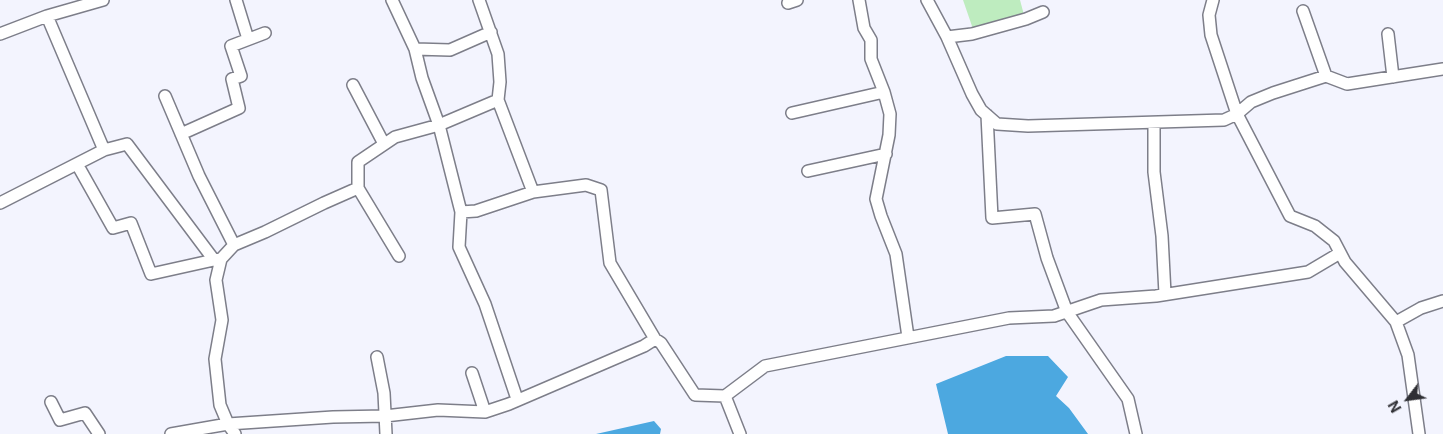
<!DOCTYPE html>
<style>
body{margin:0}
#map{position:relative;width:1443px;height:434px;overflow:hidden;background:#f3f4fe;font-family:Inter,sans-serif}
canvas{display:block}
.north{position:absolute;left:1383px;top:374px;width:50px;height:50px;-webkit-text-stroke:4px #f3f4fe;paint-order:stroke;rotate:240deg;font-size:14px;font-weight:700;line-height:20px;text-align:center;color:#2f2f34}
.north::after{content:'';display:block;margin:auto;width:18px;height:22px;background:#2f2f34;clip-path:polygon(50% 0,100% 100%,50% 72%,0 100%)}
</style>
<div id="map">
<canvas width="1443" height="434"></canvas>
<div class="north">N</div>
</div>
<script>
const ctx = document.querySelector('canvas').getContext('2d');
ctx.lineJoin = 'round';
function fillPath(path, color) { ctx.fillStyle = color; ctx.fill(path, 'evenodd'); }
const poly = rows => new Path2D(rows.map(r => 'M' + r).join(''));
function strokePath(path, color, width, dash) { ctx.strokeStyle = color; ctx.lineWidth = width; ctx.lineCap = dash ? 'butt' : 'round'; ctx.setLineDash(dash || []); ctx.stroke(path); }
fillPath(poly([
 [963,0,1020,0,1024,15,973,29]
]), '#beecbf');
fillPath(poly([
 [1006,356,1048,356,1068,377,1056,396,1069,408,1088,434,948,434,936,384],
 [654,421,661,429,660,434,596,434]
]), '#4ca8e0');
const street = poly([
 [236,0,248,39],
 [392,0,415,49,422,78,439,125,461,212,459,247,485,304,517,399],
 [859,0,864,28,871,40,871,59,884,92,890,114,889,135,876,199,881,216,896,254,908,337],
 [927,0,947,37,972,94,981,110,997,124,1028,126,1224,120,1237,114,1251,102,1273,93,1326,76,1347,84,1443,69],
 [1213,0,1209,15,1211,35,1237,114,1290,216,1315,226,1334,241,1345,262,1396,322,1408,355,1419,434],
 [788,3,797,0],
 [1303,11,1326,76],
 [47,16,104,150,127,144,214,260,221,259],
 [0,34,47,16,103,0],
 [1388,34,1393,77],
 [947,37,972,34,1026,19,1043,12],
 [415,49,450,50,491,32],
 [353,85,384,144],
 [165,96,199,176,234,245],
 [498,100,533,192],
 [792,113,884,92],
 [987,115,992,218,1035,214,1047,258,1067,312,1128,399,1136,434],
 [1154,123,1154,172,1162,236,1165,294],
 [181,134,239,108,232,79,241,76,231,46,265,33],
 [77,164,113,228,131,223,151,274,214,260],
 [808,171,886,154],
 [358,188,399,256],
 [0,203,104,150],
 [461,212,476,211,533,192,586,185,601,190,610,263,655,339,661,343,695,395,725,396,765,366,1009,318,1054,316,1101,300,1156,296,1308,272,1340,253],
 [1396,322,1421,308,1443,301],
 [377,357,384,393,386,434],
 [472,373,485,412],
 [725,396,740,434],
 [51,402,60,420,85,413,99,434],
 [171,434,228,424,333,417,385,416,438,410,485,412,509,404,644,346,655,339],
 [235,434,228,424,220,405,215,359,222,320,216,280,221,259,234,245,265,232,324,203,358,188,358,162,395,137,439,125,498,100,500,82,498,54,479,0]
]);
strokePath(street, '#7d7e89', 14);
strokePath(street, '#fff', 11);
</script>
